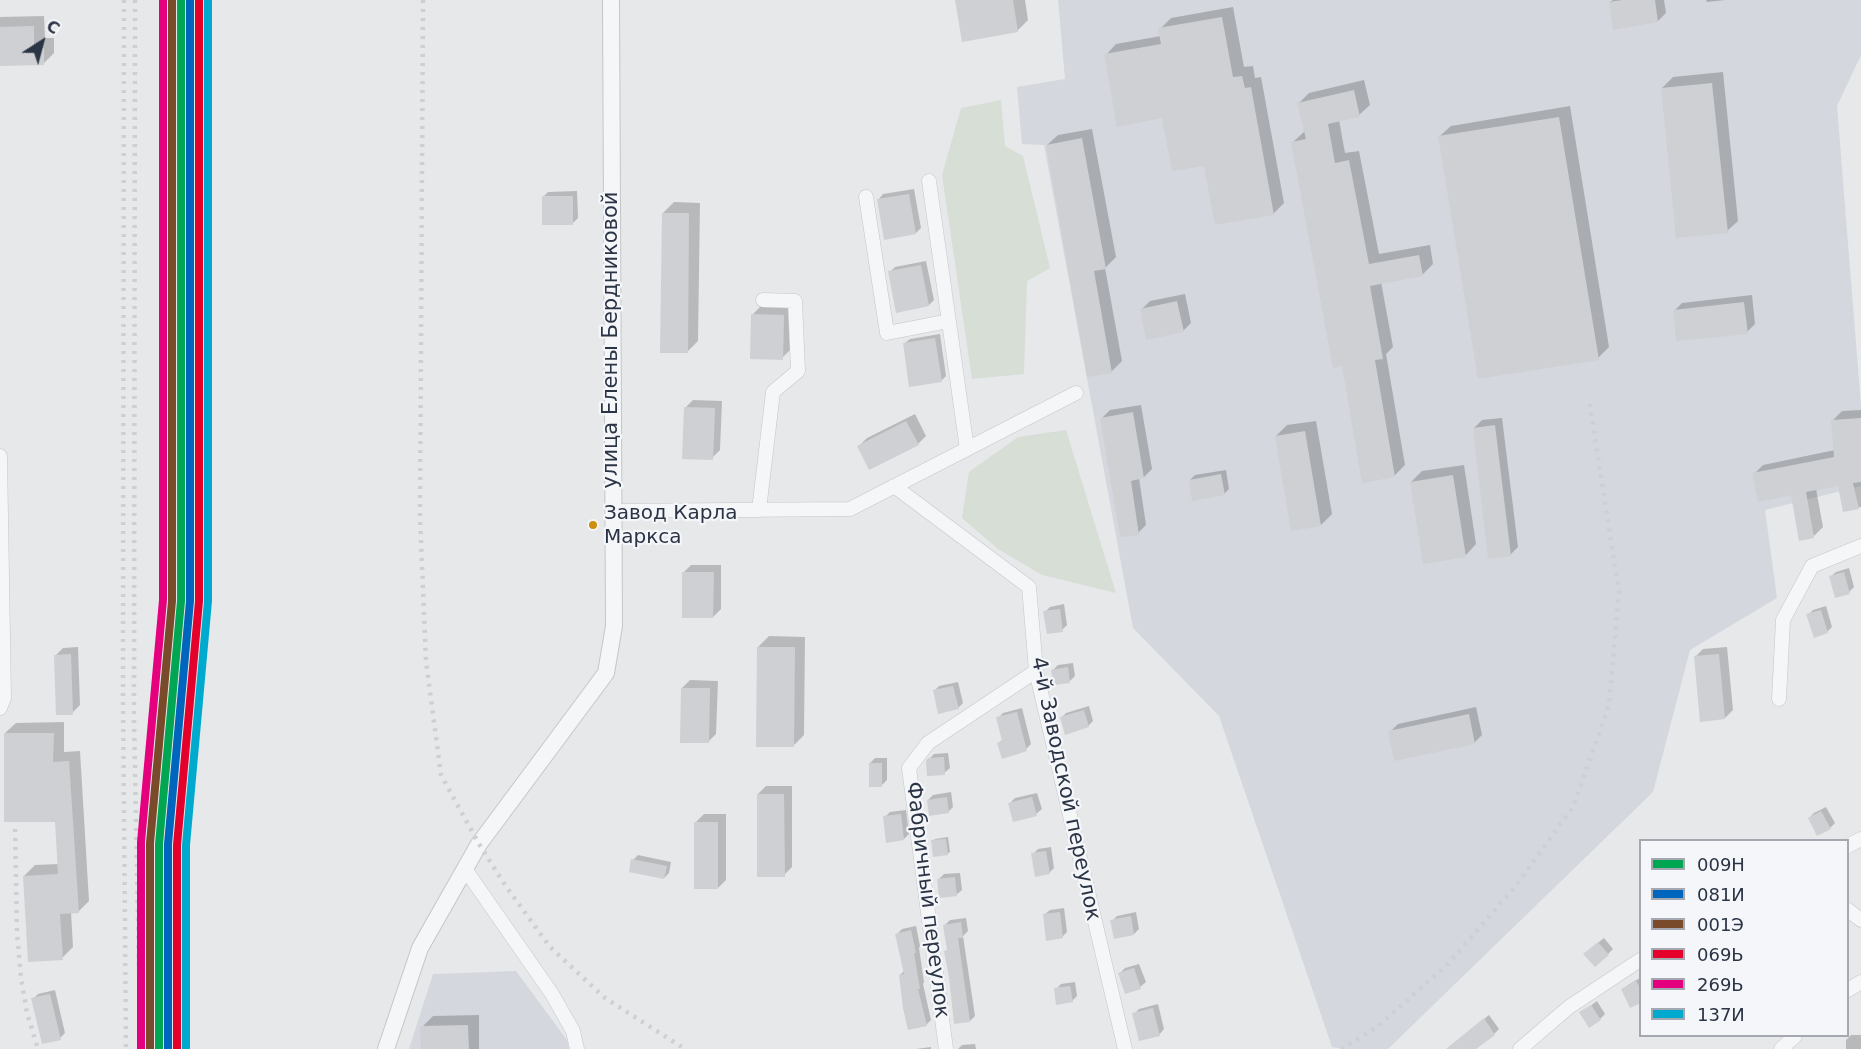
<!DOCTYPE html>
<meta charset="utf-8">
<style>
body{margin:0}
#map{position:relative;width:1861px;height:1049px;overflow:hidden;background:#e6e8ea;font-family:"DejaVu Sans",sans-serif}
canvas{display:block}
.legend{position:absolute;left:1639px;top:839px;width:210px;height:198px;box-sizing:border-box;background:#f4f6f9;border:2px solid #a4a8b1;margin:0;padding:8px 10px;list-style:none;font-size:18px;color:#2b3445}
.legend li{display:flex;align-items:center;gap:12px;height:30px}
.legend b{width:30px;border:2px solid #a4a8b1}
.north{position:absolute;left:12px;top:12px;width:60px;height:60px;-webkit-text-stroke:4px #f4f6f9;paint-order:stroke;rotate:36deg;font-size:16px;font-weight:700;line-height:24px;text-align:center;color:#2b3445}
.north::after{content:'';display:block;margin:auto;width:21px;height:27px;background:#2b3445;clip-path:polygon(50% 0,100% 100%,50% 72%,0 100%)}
</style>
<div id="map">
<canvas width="1861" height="1049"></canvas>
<ul class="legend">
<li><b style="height:8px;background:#00a651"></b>009Н</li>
<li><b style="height:8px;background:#0065bd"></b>081И</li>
<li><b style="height:8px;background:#7a4b2a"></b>001Э</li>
<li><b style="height:8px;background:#e4002b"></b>069Ь</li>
<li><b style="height:8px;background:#e5007d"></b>269Ь</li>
<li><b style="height:8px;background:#00a9ce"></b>137И</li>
</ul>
<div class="north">С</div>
</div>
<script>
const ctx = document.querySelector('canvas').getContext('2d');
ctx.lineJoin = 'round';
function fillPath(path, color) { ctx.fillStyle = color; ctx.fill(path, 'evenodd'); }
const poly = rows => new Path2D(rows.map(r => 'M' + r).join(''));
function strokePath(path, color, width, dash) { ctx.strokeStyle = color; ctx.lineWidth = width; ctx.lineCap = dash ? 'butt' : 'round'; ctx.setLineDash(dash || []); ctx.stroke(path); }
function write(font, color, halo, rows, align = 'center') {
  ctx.font = font + ' "DejaVu Sans",sans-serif'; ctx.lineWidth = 4.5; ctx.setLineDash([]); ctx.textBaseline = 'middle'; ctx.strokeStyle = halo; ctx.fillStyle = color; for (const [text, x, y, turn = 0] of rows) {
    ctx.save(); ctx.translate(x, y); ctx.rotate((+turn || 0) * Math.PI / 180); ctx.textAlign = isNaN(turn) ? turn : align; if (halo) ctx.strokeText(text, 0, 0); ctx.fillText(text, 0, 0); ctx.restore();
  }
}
fillPath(poly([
 [1058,0,1861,0,1861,55,1837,106,1861,406,1861,486,1765,510,1777,598,1690,650,1653,792,1388,1049,1343,1049,1332,1047,1219,716,1133,628,1044,145,1022,144,1017,87,1065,79],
 [516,971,567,1040,569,1049,409,1049,433,974]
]), '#d4d7dd');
fillPath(poly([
 [1001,100,1005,146,1023,156,1050,268,1027,281,1024,374,972,379,942,175,961,108],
 [1066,430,1116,593,1042,575,998,549,962,518,969,472,1018,437]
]), '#d6ded6');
fillPath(poly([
 [957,0,1025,0,1028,20,1017,31],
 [1613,0,1664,0,1666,13,1658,21,1610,2],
 [1706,0,1725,0,1707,2],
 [1233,7,1244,67,1253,66,1255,78,1261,77,1284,203,1273,214,1205,164,1164,117,1106,55,1116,44,1161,36,1160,29,1171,18],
 [44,16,45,38,54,38,54,53,43,64,0,64,0,17],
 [1723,72,1738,221,1727,231,1662,88,1673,77],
 [1364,80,1370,105,1359,115,1339,120,1345,153,1359,151,1379,254,1430,245,1433,264,1422,275,1381,282,1393,347,1386,354,1405,465,1395,475,1363,481,1343,364,1293,142,1305,131,1298,104,1309,93],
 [1570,106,1609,347,1598,358,1440,136,1451,126],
 [1092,129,1116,257,1105,268,1122,361,1111,372,1047,145,1058,135],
 [914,189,921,228,916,233,878,200,883,194],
 [577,191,578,218,573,223,543,197,548,192],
 [674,202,700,203,698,341,687,352,663,213],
 [926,261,934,300,929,305,890,272,895,267],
 [1185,294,1191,323,1183,331,1142,309,1150,301],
 [1752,295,1755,324,1747,332,1674,311,1682,303],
 [760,307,791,307,790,350,782,358,752,315],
 [940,334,946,376,941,381,904,344,910,339],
 [693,400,722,401,720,450,712,458,685,408],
 [1141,405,1152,469,1144,477,1139,478,1146,525,1138,533,1102,418,1110,410],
 [1861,410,1861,507,1845,510,1839,484,1816,489,1823,527,1814,536,1792,494,1754,474,1763,465,1835,450,1833,420,1842,411],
 [915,414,926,436,918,444,859,446,867,438],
 [1502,418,1518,547,1510,555,1474,428,1482,420],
 [1316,421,1332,514,1321,525,1276,436,1287,425],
 [1464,465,1476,544,1466,555,1411,482,1422,471],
 [1226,470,1229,489,1224,494,1190,480,1195,475],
 [691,565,721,565,721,609,713,617,683,573],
 [1849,568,1854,587,1849,592,1830,577,1836,572],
 [1064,604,1067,625,1062,630,1045,612,1050,607],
 [1826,606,1832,627,1827,632,1808,615,1813,610],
 [769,636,805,637,804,735,793,746,758,647],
 [78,647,80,705,72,713,55,656,63,648],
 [1727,647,1733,710,1725,718,1695,657,1703,649],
 [1073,663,1075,676,1070,681,1053,670,1058,665],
 [690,680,718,681,716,734,708,742,682,688],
 [958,682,963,703,958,708,934,691,939,686],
 [1089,706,1093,721,1088,726,1061,718,1066,713],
 [1476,707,1482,735,1474,743,1390,732,1398,724],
 [1022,708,1031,744,1026,749,999,743,1003,739,998,718,1003,713],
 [64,722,64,752,80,751,89,901,78,912,71,912,73,947,62,958,24,876,35,865,59,864,57,821,5,733,16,723],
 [948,753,950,768,944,773,929,759,934,754],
 [875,758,887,758,887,780,882,785,870,763],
 [766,786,792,786,792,867,784,875,758,794],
 [951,792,953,807,948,812,928,800,933,795],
 [1037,793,1042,809,1036,814,1010,803,1015,798],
 [1826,807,1835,823,1830,828,1809,818,1814,813],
 [906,810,909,834,904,839,885,817,890,812],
 [704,814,726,814,726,880,718,888,696,822],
 [948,837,950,852,947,854,933,841,935,839],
 [1051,847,1054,868,1049,873,1033,854,1038,849],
 [638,855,671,862,669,873,664,878,633,860],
 [960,873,962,890,956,895,939,879,944,874],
 [1064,908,1067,932,1062,937,1044,915,1050,910],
 [1136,912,1139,929,1134,934,1112,921,1117,916],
 [966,918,968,931,963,936,975,1016,970,1021,948,949,945,925,950,920],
 [916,926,920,946,919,948,924,982,923,984,931,1020,926,1025,900,975,905,970,897,934,902,929],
 [1604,938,1613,949,1608,954,1590,949],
 [1139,964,1146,982,1140,987,1126,992,1119,974,1125,968],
 [1640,978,1640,1001,1623,990,1628,985],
 [1075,982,1077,996,1072,1001,1056,989,1061,984],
 [55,990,65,1033,60,1038,33,999,38,994],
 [1597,1001,1605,1014,1600,1019,1581,1013],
 [1158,1004,1164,1029,1159,1035,1134,1014,1139,1009],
 [479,1015,479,1049,422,1049,422,1027,433,1016],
 [1489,1015,1499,1029,1494,1034,1473,1049,1447,1049],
 [1851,1035,1861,1035,1861,1049,1846,1049,1846,1040],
 [975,1044,976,1049,958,1049,962,1045],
 [931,1047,931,1049,916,1049]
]), '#0003');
fillPath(poly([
 [955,0,1013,0,1018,32,962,42],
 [1622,0,1655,0,1658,22,1613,30,1609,2],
 [1222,17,1233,77,1242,76,1245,88,1251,87,1274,215,1215,225,1204,166,1172,171,1162,118,1117,127,1104,54,1161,44,1158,28],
 [34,26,34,48,44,48,44,65,0,66,0,27],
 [1712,83,1728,233,1676,238,1661,88],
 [1354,90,1360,117,1328,124,1335,163,1349,160,1369,264,1419,255,1423,276,1370,286,1383,359,1375,360,1395,477,1362,483,1342,366,1333,368,1291,142,1306,139,1297,103],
 [1559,117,1599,360,1478,379,1438,136],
 [1082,138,1106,269,1094,271,1112,373,1087,377,1046,145],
 [909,194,916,234,884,240,877,199],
 [542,196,573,196,573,225,542,225],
 [662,213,689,213,688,353,660,353],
 [921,265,929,306,896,313,888,271],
 [1177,301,1184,332,1146,340,1140,309],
 [1744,302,1748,334,1676,341,1673,310],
 [751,314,784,315,783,360,750,359],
 [935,338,942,382,909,387,903,343],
 [684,407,715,408,713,460,682,459],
 [1133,412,1144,478,1131,481,1139,535,1120,537,1100,418],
 [1861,418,1861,482,1853,483,1859,509,1843,512,1838,486,1806,492,1814,538,1799,541,1791,495,1758,502,1752,473,1834,457,1831,420],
 [906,421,919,445,869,470,857,446],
 [1495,425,1511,556,1488,559,1473,428],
 [1305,431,1321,526,1291,531,1275,436],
 [1221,474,1225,495,1192,501,1189,480],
 [1453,475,1466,557,1423,564,1410,482],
 [682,572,714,572,713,618,682,618],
 [1844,572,1850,594,1835,598,1829,576],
 [1060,609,1063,632,1047,634,1043,611],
 [1821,610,1828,633,1814,638,1806,614],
 [757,647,795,647,794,747,756,747],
 [71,654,73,715,56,715,54,655],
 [1719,654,1725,719,1700,722,1694,656],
 [1068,667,1070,683,1054,685,1051,670],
 [953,686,959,709,938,714,933,690],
 [681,688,710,688,709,743,680,743],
 [1084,710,1089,727,1065,735,1060,717],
 [1017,712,1027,751,1002,759,997,743,1002,741,996,717],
 [1469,714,1475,744,1394,761,1388,731],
 [4,733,54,733,53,762,69,761,79,913,60,914,63,960,28,962,23,876,58,874,55,822,4,822],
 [944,757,945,775,927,776,926,761,928,758],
 [869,763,882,763,882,787,869,787],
 [757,794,784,794,785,877,757,877],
 [947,797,949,813,929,816,927,800],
 [1032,797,1037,816,1013,822,1008,803],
 [1821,811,1831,829,1817,836,1808,818],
 [901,814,904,840,886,843,883,816],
 [694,822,718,822,718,889,694,889],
 [946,839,948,855,933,857,931,840],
 [1046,851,1050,874,1035,877,1031,853],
 [631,859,667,866,664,879,629,872],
 [955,877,957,896,939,898,937,879],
 [1060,912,1063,938,1046,941,1043,914],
 [1131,916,1134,935,1114,939,1110,920],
 [961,922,963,938,958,938,970,1022,954,1024,949,977,944,951,947,950,943,925],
 [911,930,916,953,914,953,920,989,918,989,927,1026,908,1030,903,1008,899,975,904,974,895,934],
 [1598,942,1609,955,1595,967,1583,954],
 [1134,968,1141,989,1125,994,1118,973],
 [1636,981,1641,989,1641,1003,1630,1008,1621,989],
 [1070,986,1073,1002,1056,1005,1054,988],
 [50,994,61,1040,42,1044,31,998],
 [1591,1005,1601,1020,1589,1028,1579,1012],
 [1153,1008,1160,1036,1139,1041,1132,1013],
 [1484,1018,1495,1035,1476,1049,1446,1049],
 [468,1025,469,1049,421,1049,420,1026]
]), '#ced0d3');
const minor = poly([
 [929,181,967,449],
 [866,197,887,333,949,321],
 [0,456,4,698,0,708],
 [894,486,1029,587,1036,671,1125,1049],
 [759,510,773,392,798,371,795,301,763,300],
 [613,511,850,509,1076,393],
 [1779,699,1783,620,1812,566,1861,546],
 [1848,846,1861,839],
 [465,869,552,994,573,1031,577,1049],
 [1848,910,1861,920],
 [1848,990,1861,982],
 [946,1049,909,768,928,743,1036,671],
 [1520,1049,1569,1007,1640,960],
 [1781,1049,1795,1036]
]);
const tertiary = poly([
 [386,1049,420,948,479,844,606,673,614,626,611,0]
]);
strokePath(minor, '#c4c6c8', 15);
strokePath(tertiary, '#c4c6c8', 18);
strokePath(minor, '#f5f6f7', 14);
strokePath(tertiary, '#f5f6f7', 16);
strokePath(poly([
 [124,0,123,690,126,1049],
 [135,0,134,719,139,972,143,1049],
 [423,0,420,517,426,661,441,775,479,844,505,885,550,947,605,998,685,1049],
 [15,829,17,933,21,978,27,1013,38,1049],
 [1341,1049,1377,1027,1448,964,1518,883,1573,807,1609,705,1619,592,1589,399]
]), '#cecfd2', 4.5, [3, 6]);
strokePath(poly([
 [159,1049,159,844,181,601,181,0]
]), '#00a651', 8);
strokePath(poly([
 [168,1049,168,844,190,601,190,0]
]), '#0065bd', 8);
strokePath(poly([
 [150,1049,150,843,172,601,172,0]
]), '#7a4b2a', 8);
strokePath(poly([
 [177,1049,177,845,199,601,199,0]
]), '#e4002b', 8);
strokePath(poly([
 [141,1049,141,842,163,600,163,0]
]), '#e5007d', 8);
strokePath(poly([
 [186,1048,186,845,208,601,208,0]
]), '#00a9ce', 8);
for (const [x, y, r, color] of [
 [593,525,5,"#ce8f0e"]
]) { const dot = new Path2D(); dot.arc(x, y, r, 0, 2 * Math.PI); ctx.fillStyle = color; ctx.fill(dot); strokePath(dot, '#f4f6f9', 2); }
write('20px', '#2b3445', '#f4f6f9', [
 ["Завод Карла",604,514],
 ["Маркса",604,538]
], 'left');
write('21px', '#2b3445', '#f4f6f9', [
 ["улица Елены Бердниковой",612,340,-90],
 ["4-й Заводской переулок",1065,789,78],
 ["Фабричный переулок",927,900,83]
]);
</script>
